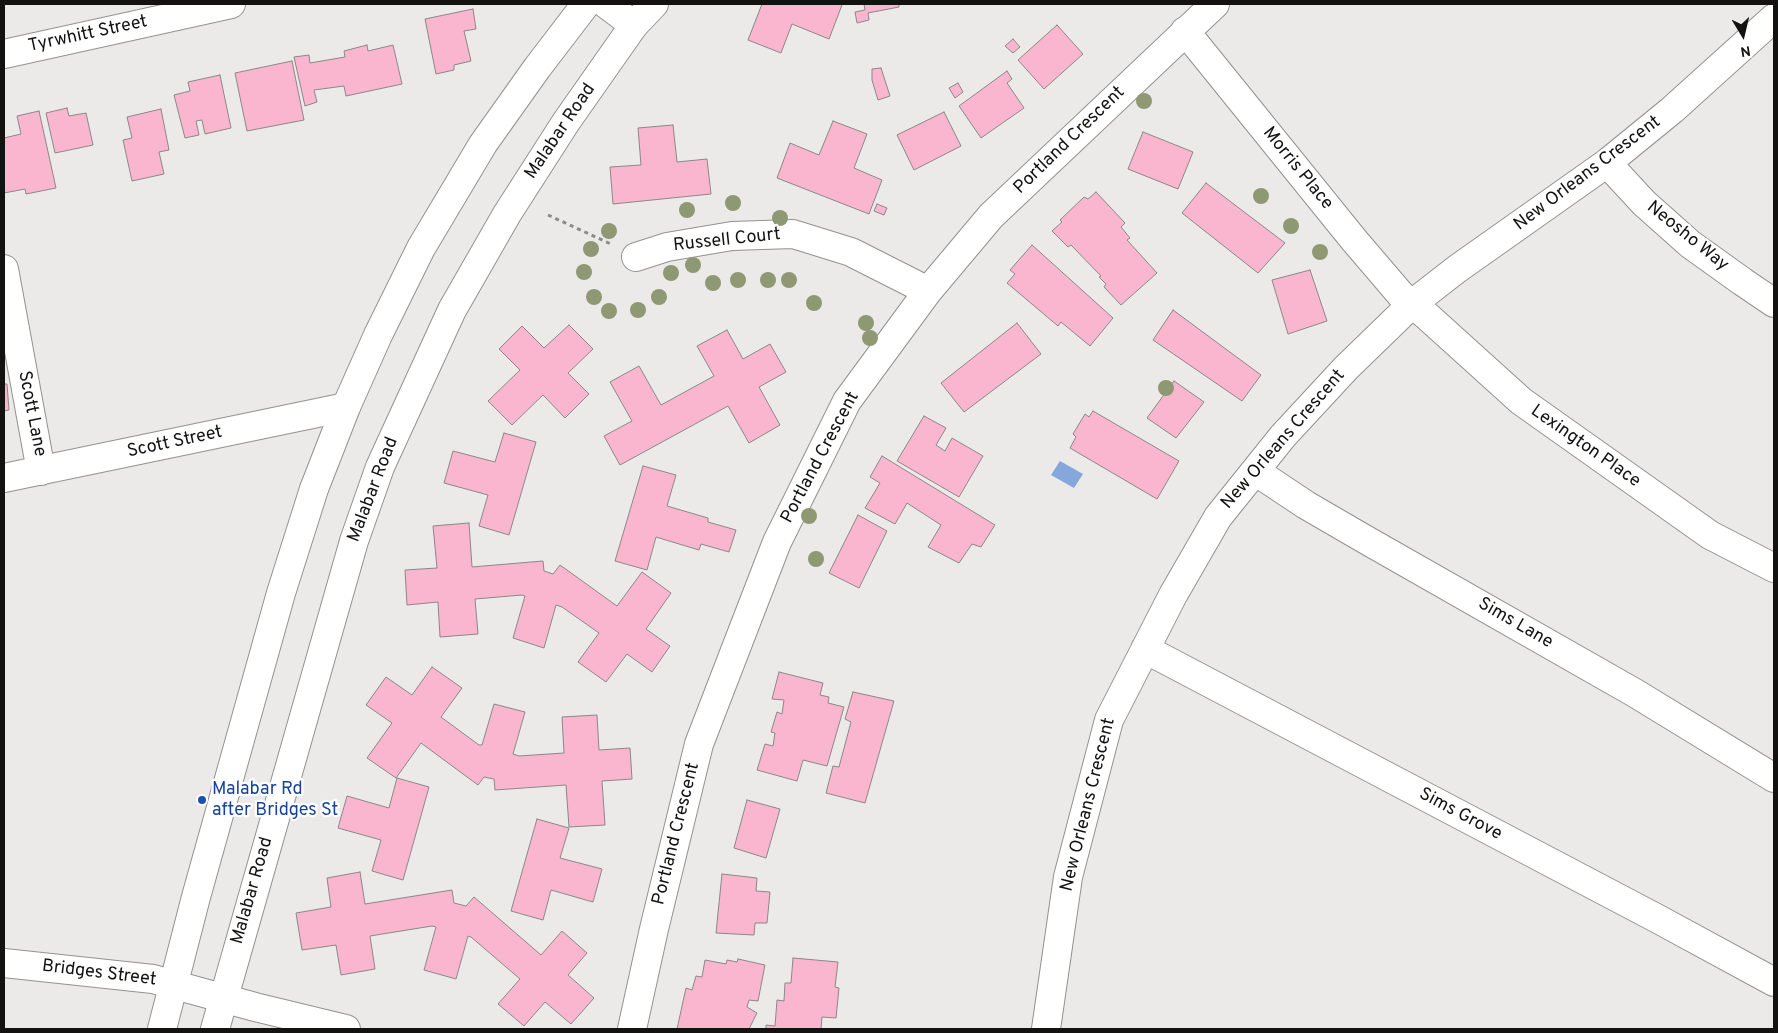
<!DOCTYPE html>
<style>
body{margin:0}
#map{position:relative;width:1778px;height:1033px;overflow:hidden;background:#eceae8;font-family:Overpass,sans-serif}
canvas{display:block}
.frame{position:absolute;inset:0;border:5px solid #131211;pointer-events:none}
.north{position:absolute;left:1718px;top:10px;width:50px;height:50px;-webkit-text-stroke:4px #fff;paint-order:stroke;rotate:171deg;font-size:14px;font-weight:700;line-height:20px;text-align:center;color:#131211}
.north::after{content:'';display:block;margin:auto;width:18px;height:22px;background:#131211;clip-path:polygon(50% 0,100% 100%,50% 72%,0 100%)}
</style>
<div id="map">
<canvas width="1778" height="1033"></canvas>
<div class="frame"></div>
<div class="north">N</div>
</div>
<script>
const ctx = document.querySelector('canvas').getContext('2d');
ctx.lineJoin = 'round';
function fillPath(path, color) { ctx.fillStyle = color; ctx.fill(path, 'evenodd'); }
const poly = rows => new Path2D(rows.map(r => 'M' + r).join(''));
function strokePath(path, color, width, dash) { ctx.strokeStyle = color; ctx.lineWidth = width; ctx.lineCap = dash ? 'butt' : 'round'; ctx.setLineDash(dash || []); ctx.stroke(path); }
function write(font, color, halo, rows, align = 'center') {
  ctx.font = font + ' Overpass,sans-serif'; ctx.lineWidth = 4.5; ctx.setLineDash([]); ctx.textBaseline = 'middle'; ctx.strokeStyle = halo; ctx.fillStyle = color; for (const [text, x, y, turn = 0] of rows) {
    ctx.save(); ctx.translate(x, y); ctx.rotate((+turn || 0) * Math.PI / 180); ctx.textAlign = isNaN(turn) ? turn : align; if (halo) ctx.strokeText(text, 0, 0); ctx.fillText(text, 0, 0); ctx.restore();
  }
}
fillPath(poly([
 [1060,461,1083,474,1074,488,1051,475]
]), '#86a7db');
const building = poly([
 [762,4,840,4,842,5,829,39,792,24,781,53,748,40,762,4],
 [864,4,899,4,899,7,868,13,869,20,857,23,855,12,865,10,864,4],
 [473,9,476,29,464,31,471,61,454,65,454,70,436,74,425,19,473,9],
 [1057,25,1083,54,1044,89,1018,60,1057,25],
 [1013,39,1020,47,1013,53,1005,46,1013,39],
 [367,45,368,51,393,45,402,84,346,96,344,86,314,90,317,102,305,106,294,57,309,55,310,63,345,57,344,51,367,45],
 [292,61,304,120,247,131,235,73,292,61],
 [881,68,890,96,878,100,872,80,872,69,881,68],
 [1007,71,1012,79,1007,83,1024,108,981,138,959,106,1007,71],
 [220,75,231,128,205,134,202,120,196,121,199,135,185,138,174,95,190,91,188,82,220,75],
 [958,83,963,92,955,98,949,88,958,83],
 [67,108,69,116,86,113,93,145,55,153,46,113,67,108],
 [161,109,169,150,159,152,164,174,132,181,123,140,132,138,127,117,161,109],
 [39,111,56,188,26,194,25,189,4,193,4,138,21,134,17,116,39,111],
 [944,112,961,146,914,170,897,135,944,112],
 [833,121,867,134,854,168,882,180,869,214,777,178,790,143,819,155,833,121],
 [673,125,677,162,707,159,711,194,613,204,610,167,641,165,638,128,673,125],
 [1143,132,1193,152,1178,189,1128,169,1143,132],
 [1206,183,1285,243,1258,273,1182,213,1206,183],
 [1096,192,1125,223,1121,227,1130,238,1127,240,1157,273,1121,305,1104,287,1106,284,1099,277,1101,276,1071,245,1068,247,1052,231,1062,222,1060,220,1084,197,1088,199,1096,192],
 [877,204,887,208,884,215,874,211,877,204],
 [1032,245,1113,318,1090,346,1061,322,1058,326,1007,283,1015,274,1010,270,1032,245],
 [1310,270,1327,321,1288,334,1272,280,1310,270],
 [1173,310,1261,375,1242,401,1153,340,1173,310],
 [1017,323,1041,354,964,412,941,383,1017,323],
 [569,325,593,349,568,373,589,394,565,418,543,395,512,425,488,401,520,370,499,349,522,326,544,348,569,325],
 [727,330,743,359,770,344,786,372,759,387,780,425,749,443,728,406,620,465,604,436,632,421,610,382,639,366,661,405,714,376,697,346,727,330],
 [1174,381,1204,402,1176,438,1147,418,1174,381],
 [4,384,7,384,9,410,4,411,4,384],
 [1093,411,1179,461,1157,499,1070,448,1076,437,1073,434,1085,414,1089,417,1093,411],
 [924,416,946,428,936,445,945,451,952,438,983,456,959,497,897,461,924,416],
 [504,433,536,442,509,535,479,526,488,495,444,483,453,451,495,462,504,433],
 [882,456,995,525,981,547,972,544,959,563,928,547,941,525,907,503,895,524,865,508,880,483,870,477,882,456],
 [643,466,676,475,667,506,708,518,708,522,736,530,729,552,701,544,699,550,656,537,647,570,615,561,643,466],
 [858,515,887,531,859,588,829,573,858,515],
 [469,523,472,567,543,561,544,571,553,574,560,565,617,606,642,572,671,593,646,629,670,646,652,672,627,654,606,682,578,662,599,633,562,607,556,605,544,648,513,638,525,596,522,595,475,599,478,634,440,637,438,602,407,605,405,570,437,568,433,526,469,523],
 [432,667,462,688,441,717,479,745,482,745,494,704,525,712,513,754,519,756,564,753,562,717,597,715,599,750,630,748,632,779,602,781,605,825,569,827,566,785,495,790,494,779,484,777,478,785,421,743,396,778,367,758,392,723,366,705,386,677,412,695,432,667],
 [779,672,823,683,820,695,829,697,828,703,844,707,827,766,803,760,797,781,757,770,765,744,773,746,775,733,771,732,777,712,782,714,784,700,772,699,779,672],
 [853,692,894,701,865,803,826,793,833,766,839,767,851,722,845,719,853,692],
 [397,778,429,787,403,880,372,871,381,840,338,828,347,796,389,808,397,778],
 [747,800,780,809,766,858,734,848,747,800],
 [537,819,569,828,560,858,602,869,593,902,551,890,543,920,511,911,537,819],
 [360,872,365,904,452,890,454,903,466,906,474,897,541,955,562,931,587,953,568,975,594,998,571,1024,545,1002,524,1026,498,1004,520,979,471,937,468,936,456,979,424,970,436,927,432,926,370,936,375,969,341,975,336,945,302,950,296,913,331,907,327,878,360,872],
 [722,874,757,878,756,891,770,892,767,923,755,923,754,935,716,933,722,874],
 [793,958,838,962,835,987,839,988,836,1018,822,1017,821,1029,766,1029,766,1025,775,1026,777,1000,784,1001,785,983,791,983,793,958],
 [738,959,765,965,758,1001,749,1000,747,1007,757,1013,749,1029,677,1029,686,988,692,990,696,976,702,977,705,960,726,964,727,960,737,962,738,959]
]);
fillPath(building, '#fab6ce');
strokePath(building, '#8a8788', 1);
const minor = poly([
 [606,4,634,25],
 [1185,31,1354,240,1401,295,1427,316,1521,401,1710,535,1774,568],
 [4,54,231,4],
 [1607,163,1644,203,1690,244,1743,282,1774,303],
 [636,257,667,247,732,236,793,234,851,252,928,291],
 [4,269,41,471],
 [1255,471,1306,505,1368,541,1635,693,1774,778],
 [4,478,346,407],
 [1145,649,1658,919,1774,982],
 [4,963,153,979,255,1007,346,1029],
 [632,1029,654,929,699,744,777,542,847,401,928,291,991,216,1215,4],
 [1046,1029,1068,877,1109,720,1173,595,1218,517,1283,436,1346,368,1412,304,1457,269,1607,163,1672,110,1774,18]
]);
const major = poly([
 [162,1029,196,897,281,593,314,489,346,407,378,335,421,248,483,144,537,68,586,4],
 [215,1029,354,541,380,467,452,310,507,214,566,122,634,25,654,4]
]);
strokePath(minor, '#94928f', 30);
strokePath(major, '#94928f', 30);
strokePath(poly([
 [548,215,613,245]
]), '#8d8b8a', 3, [4, 4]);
strokePath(minor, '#fff', 28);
strokePath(major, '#fff', 28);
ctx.fillStyle = '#8e9873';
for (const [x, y] of [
 [1144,101],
 [1261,196],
 [733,203],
 [687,210],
 [780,218],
 [1291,226],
 [609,231],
 [591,249],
 [1320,252],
 [693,265],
 [584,272],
 [671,273],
 [738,280],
 [768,280],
 [789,280],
 [713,283],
 [594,297],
 [659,297],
 [814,303],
 [638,310],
 [609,311],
 [866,323],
 [870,338],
 [1166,388],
 [809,516],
 [816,559]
]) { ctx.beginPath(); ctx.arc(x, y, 8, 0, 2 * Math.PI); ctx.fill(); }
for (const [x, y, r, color] of [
 [202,800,5,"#1a4fb4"]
]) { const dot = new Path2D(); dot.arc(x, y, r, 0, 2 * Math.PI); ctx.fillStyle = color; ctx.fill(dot); strokePath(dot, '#fff', 2); }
write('18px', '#131211', '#fff', [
 ["Tyrwhitt Street",88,35,-12],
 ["Malabar Road",561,132,-56],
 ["Portland Crescent",1070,141,-44],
 ["Morris Place",1297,169,51],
 ["New Orleans Crescent",1588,174,-37],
 ["Neosho Way",1687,237,39],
 ["Russell Court",727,241,-6],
 ["Scott Lane",31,414,79],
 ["New Orleans Crescent",1284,440,-49],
 ["Scott Street",175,443,-12],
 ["Lexington Place",1585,447,35],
 ["Portland Crescent",821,458,-62],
 ["Malabar Road",374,490,-69],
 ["Sims Lane",1515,624,30],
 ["New Orleans Crescent",1089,805,-76],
 ["Sims Grove",1460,815,28],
 ["Portland Crescent",677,834,-76],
 ["Malabar Road",253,891,-74],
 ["Bridges Street",99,974,7]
]);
write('18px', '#164399', '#fff', [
 ["Malabar Rd",212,790],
 ["after Bridges St",212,811]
], 'left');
</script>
